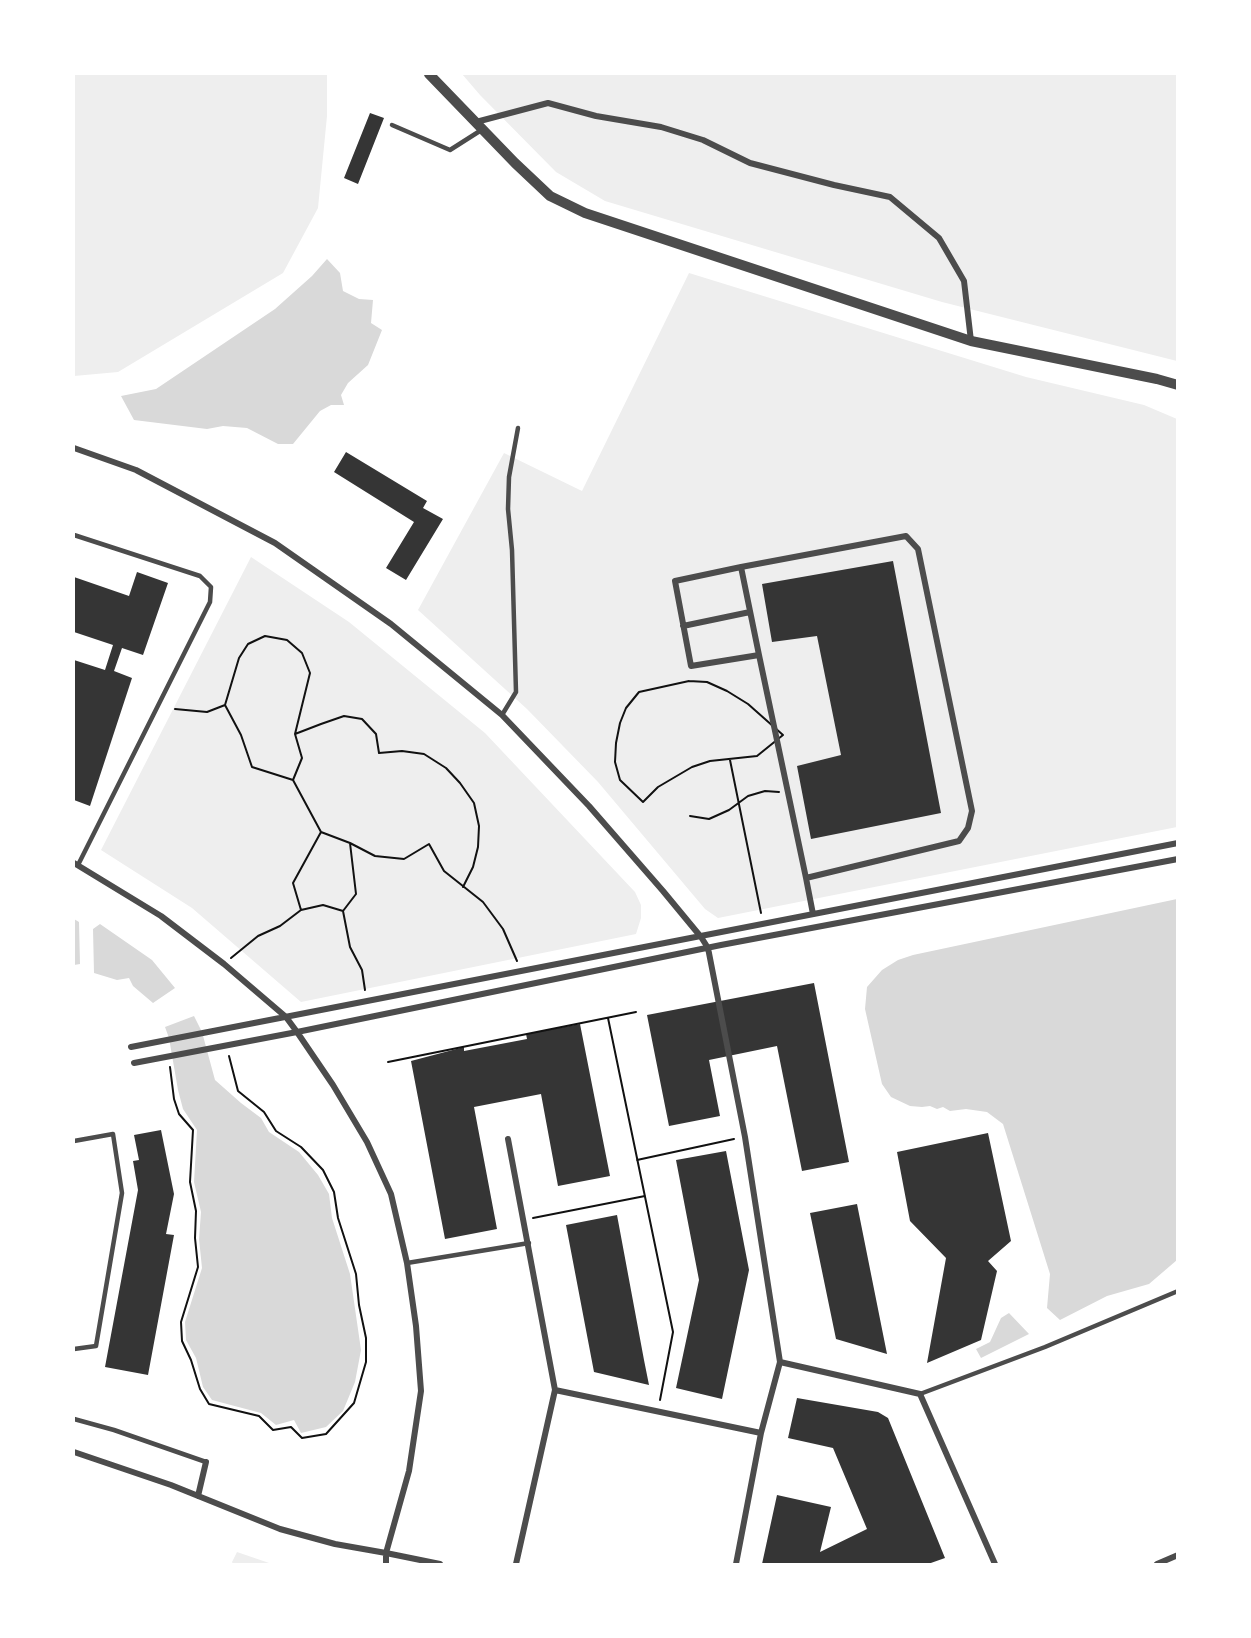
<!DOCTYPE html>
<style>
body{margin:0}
#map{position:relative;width:1251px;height:1638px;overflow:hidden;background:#fff;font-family:Figtree,sans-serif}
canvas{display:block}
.frame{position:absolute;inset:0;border:75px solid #fff;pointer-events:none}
</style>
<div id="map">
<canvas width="1251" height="1638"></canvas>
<div class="frame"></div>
</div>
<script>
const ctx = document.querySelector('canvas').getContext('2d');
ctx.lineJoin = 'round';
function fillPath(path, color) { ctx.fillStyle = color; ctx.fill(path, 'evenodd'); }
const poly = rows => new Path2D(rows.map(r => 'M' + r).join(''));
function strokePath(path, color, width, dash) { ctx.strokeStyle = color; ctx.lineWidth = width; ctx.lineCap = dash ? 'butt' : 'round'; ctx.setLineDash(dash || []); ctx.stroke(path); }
fillPath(poly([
 [74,74,327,74,327,116,318,208,283,273,118,372,74,376],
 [462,74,1177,74,1177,361,942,302,605,201,556,172,480,95],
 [689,273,1026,377,1144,405,1177,419,1177,827,718,918,705,909,598,782,527,709,418,610,504,453,582,491],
 [251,557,349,622,485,733,635,892,641,905,641,918,636,934,301,1002,192,908,101,850],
 [237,1552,272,1564,233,1564,232,1562]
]), '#eee');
fillPath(poly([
 [327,259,340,273,343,291,359,299,373,300,371,323,382,330,368,365,348,383,341,395,344,405,331,405,320,411,293,444,278,444,247,428,223,426,207,429,134,420,121,396,156,389,275,309,312,276],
 [1177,899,1177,1260,1149,1284,1107,1296,1060,1320,1047,1308,1050,1274,1003,1124,987,1112,966,1109,950,1111,943,1107,937,1109,930,1106,922,1107,910,1106,891,1097,882,1084,865,1009,867,987,882,970,898,960,913,955],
 [74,919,79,922,80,964,74,965],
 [100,924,152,960,175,988,153,1003,133,986,129,978,117,980,94,973,93,929],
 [194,1016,202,1032,215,1080,241,1103,261,1118,269,1132,299,1152,318,1175,329,1194,332,1218,350,1274,361,1350,355,1382,343,1411,326,1427,301,1433,294,1420,276,1425,261,1413,212,1400,203,1387,196,1358,186,1340,185,1322,202,1268,199,1239,201,1212,194,1182,197,1130,183,1109,178,1090,169,1038,165,1027],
 [1009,1313,1029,1334,981,1358,976,1349,990,1342,1001,1318]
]), '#d9d9d9');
fillPath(poly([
 [370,113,384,118,358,184,344,178],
 [346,452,427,501,423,508,443,519,406,580,386,568,414,522,334,472],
 [893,561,941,813,811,839,797,766,841,755,817,636,772,642,762,584],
 [137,572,168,583,143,655,122,648,114,671,132,678,90,806,74,800,74,660,105,670,113,645,74,632,74,577,129,596],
 [814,983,849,1162,802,1171,777,1046,709,1060,720,1116,669,1126,647,1015],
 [580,1024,610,1176,558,1186,541,1094,474,1107,497,1229,445,1239,411,1061,464,1047,464,1051,527,1039,526,1034],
 [161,1130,174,1194,166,1234,174,1235,148,1375,105,1367,138,1190,133,1161,139,1160,134,1135],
 [988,1133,1011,1241,988,1261,997,1271,981,1340,927,1363,946,1258,910,1221,897,1152],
 [726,1151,749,1270,722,1399,676,1388,699,1280,676,1160],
 [857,1204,887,1354,836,1339,810,1213],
 [617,1215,644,1360,649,1385,594,1372,566,1225],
 [797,1398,878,1412,888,1418,945,1558,928,1564,762,1564,777,1495,831,1507,820,1552,867,1529,833,1448,788,1438]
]), '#353535');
strokePath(poly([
 [689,681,707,682,727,691,748,704,783,735,757,756,710,761,692,767,658,787,643,802,620,780,615,762,616,743,620,723,626,708,639,692,689,681],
 [225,705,241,735,252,767,293,780],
 [175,709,207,712,225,705,239,658,248,644,265,636,287,640,302,653,310,673,295,734,302,758,293,780,321,832,350,843,375,856,404,859,429,844,444,871,483,902,503,929,517,961],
 [295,734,321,724,344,716,362,719,376,734,379,753,402,751,424,754,446,768,460,783,474,803,479,826,478,847,473,867,463,887],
 [730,760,761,913],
 [690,816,709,819,729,810,748,796,765,791,779,792],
 [350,843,356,894,343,911,350,947,362,970,365,990],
 [301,910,323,905,343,911],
 [231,958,258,936,280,926,301,910,293,883,321,832],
 [608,1018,673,1332,660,1400],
 [388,1062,636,1012],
 [170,1067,174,1099,179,1114,193,1130,190,1182,196,1211,195,1238,198,1267,181,1322,182,1341,191,1360,200,1389,209,1404,259,1416,273,1430,291,1427,302,1438,326,1434,354,1403,366,1362,366,1338,359,1305,356,1274,338,1218,334,1192,323,1170,301,1147,276,1131,264,1112,238,1091,229,1056],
 [637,1160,734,1139],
 [533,1218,645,1196]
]), '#111', 2);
strokePath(poly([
 [392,125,450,150,483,129],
 [74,535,200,576,211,587,210,602,78,865],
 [502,715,516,692,512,550,508,509,509,477,518,428],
 [74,1141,113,1134,122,1193,96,1346,74,1349],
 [407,1263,529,1243],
 [920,1394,1045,1347,1178,1291],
 [74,1419,114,1430,206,1462]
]), '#4c4c4c', 4.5);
strokePath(poly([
 [476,122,548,103,596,116,661,127,703,140,750,163,834,185,890,197,939,238,964,281,971,341],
 [74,448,136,470,275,543,391,624,502,715,589,806,663,891,701,937,708,948,745,1137,780,1362,761,1433,736,1564],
 [741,567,675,581,691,666,759,655],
 [683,626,750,612],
 [74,863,161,916,224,964,286,1017,297,1032,333,1085,367,1142,391,1194,407,1263,416,1326,421,1391,409,1471,386,1553,386,1564],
 [806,878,959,841,968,828,972,811,918,549,906,536,741,567,759,655,806,878,813,914],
 [131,1047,1178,843],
 [134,1063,297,1032,721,945,1178,859],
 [508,1139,555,1390,761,1433],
 [780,1362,920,1394,995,1564],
 [74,1452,171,1485,280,1529,335,1544,386,1553,440,1564],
 [198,1496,206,1462],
 [516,1564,555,1390],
 [1157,1564,1178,1555]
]), '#4c4c4c', 6);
strokePath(poly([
 [429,74,515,163,550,196,585,213,971,341,1157,379,1178,385]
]), '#4c4c4c', 10);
</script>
